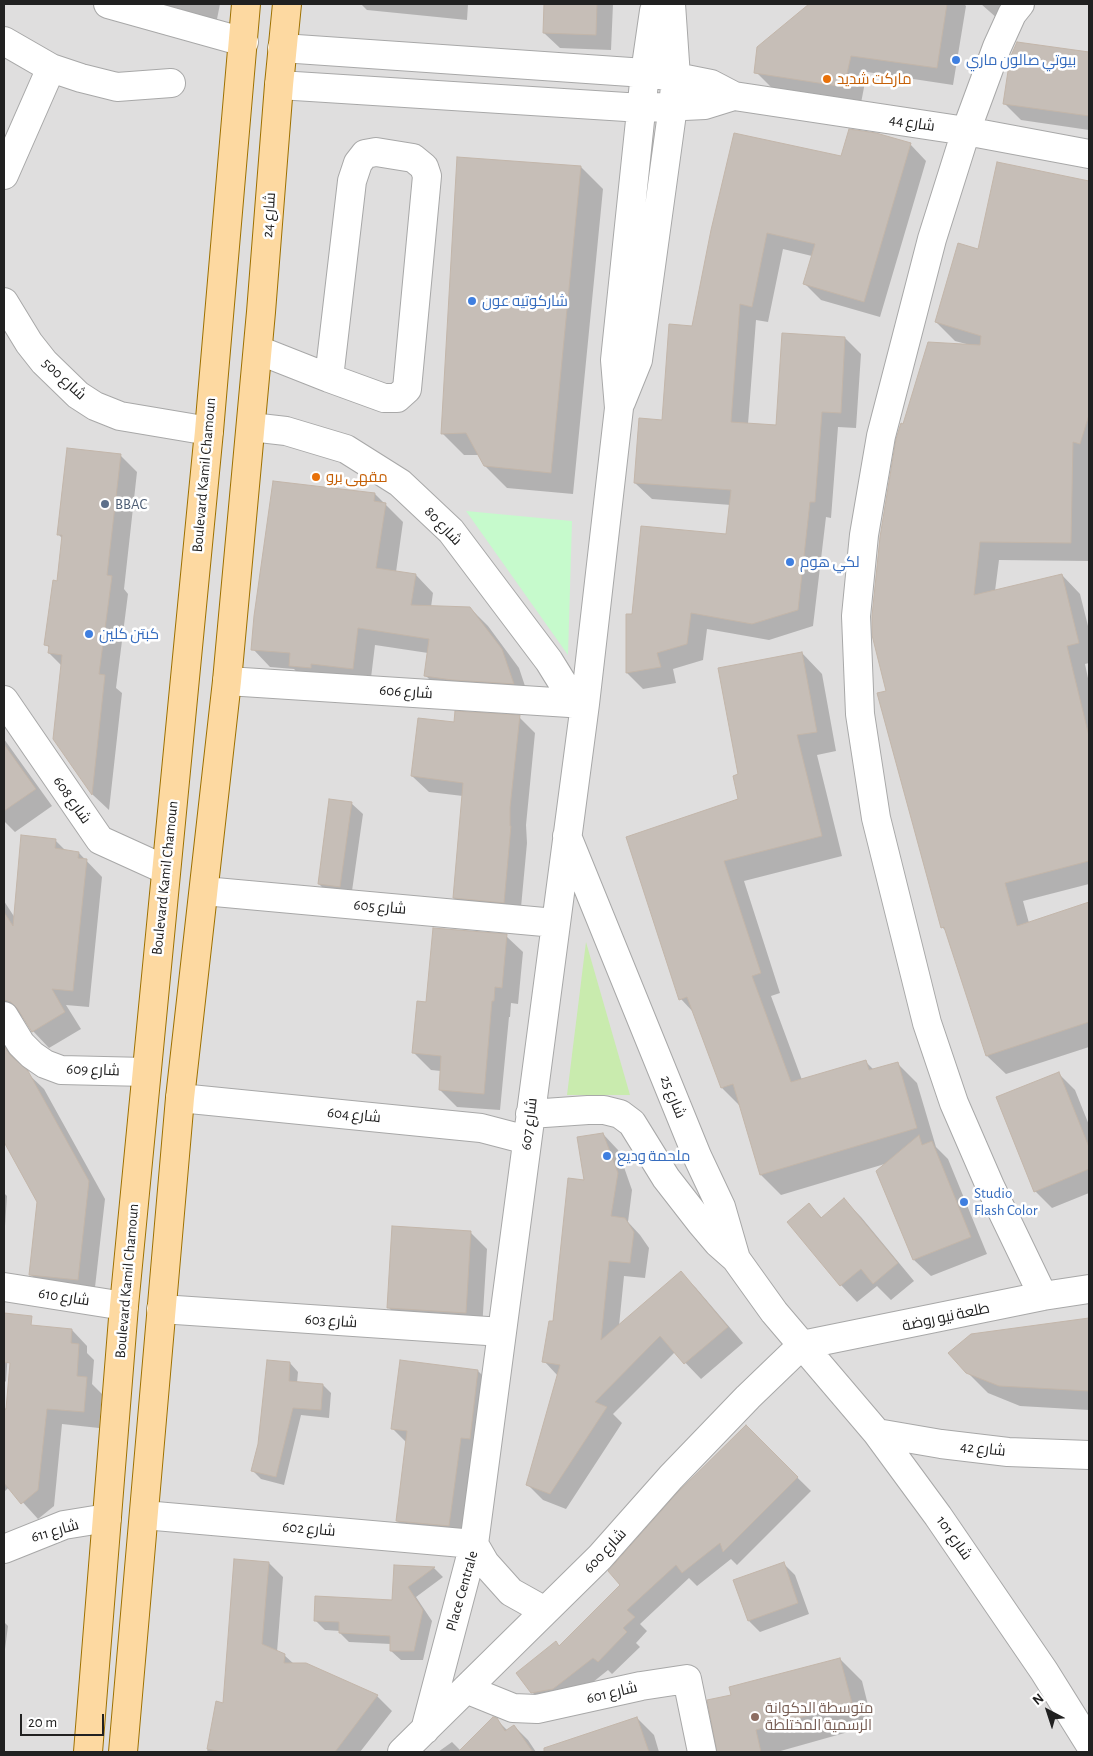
<!DOCTYPE html>
<meta charset="utf-8">
<style>
body{margin:0}
#map{position:relative;width:1093px;height:1756px;overflow:hidden;background:#f1efe8;font-family:"Alegreya Sans",sans-serif}
canvas{display:block}
.frame{position:absolute;inset:0;border:5px solid #212121;pointer-events:none}
.north{position:absolute;left:1023px;top:1686px;width:50px;height:50px;-webkit-text-stroke:4px #fff;paint-order:stroke;rotate:320deg;font-size:14px;font-weight:700;line-height:20px;text-align:center;color:#212121}
.north::after{content:'';display:block;margin:auto;width:18px;height:22px;background:#212121;clip-path:polygon(50% 0,100% 100%,50% 72%,0 100%)}
.scale{position:absolute;left:20px;top:1714px;width:84px;height:22px;box-sizing:border-box;border:2px solid #212121;border-top:0;padding-left:6px;font-size:15px;line-height:18px;white-space:nowrap;color:#212121;-webkit-text-stroke:4px #fff;paint-order:stroke}
</style>
<div id="map">
<canvas width="1093" height="1756"></canvas>
<div class="frame"></div>
<div class="north">N</div>
<div class="scale">20 m</div>
</div>
<script>
const ctx = document.querySelector('canvas').getContext('2d');
ctx.lineJoin = 'round';
function fillPath(path, color) { ctx.fillStyle = color; ctx.fill(path, 'evenodd'); }
const poly = rows => new Path2D(rows.map(r => 'M' + r).join(''));
function strokePath(path, color, width, dash) { ctx.strokeStyle = color; ctx.lineWidth = width; ctx.lineCap = dash ? 'butt' : 'round'; ctx.setLineDash(dash || []); ctx.stroke(path); }
function write(font, color, halo, rows, align = 'center') {
  ctx.font = font + ' "Alegreya Sans",Cairo,sans-serif'; ctx.lineWidth = 5; ctx.setLineDash([]); ctx.textBaseline = 'middle'; ctx.strokeStyle = halo; ctx.fillStyle = color; for (const [text, x, y, turn = 0] of rows) {
    ctx.save(); ctx.translate(x, y); ctx.rotate((+turn || 0) * Math.PI / 180); ctx.textAlign = isNaN(turn) ? turn : align; if (halo) ctx.strokeText(text, 0, 0); ctx.fillText(text, 0, 0); ctx.restore();
  }
}
fillPath(poly([
 [4,4,1089,4,1089,1752,4,1752]
]), '#dfdede');
fillPath(poly([
 [586,942,630,1095,567,1095]
]), '#c9ebae');
fillPath(poly([
 [466,511,572,521,568,655]
]), '#c6facc');
fillPath(poly([
 [133,4,220,4,216,24],
 [361,4,468,4,467,20,367,10],
 [545,4,613,4,611,50,560,48,544,33],
 [811,4,964,4,966,6,953,85,867,72,861,103,773,89,756,72,759,48],
 [981,4,1025,4,1006,26],
 [1017,43,1089,53,1089,130,1021,120,1004,103],
 [910,144,926,161,880,317,821,300,804,283,812,256,783,249,768,322,756,320,748,424,777,426,845,338,861,354,856,428,838,427,831,518,826,517,813,626,769,640,707,629,703,660,673,669,676,683,643,689,627,673,627,615,633,615,727,536,731,505,652,499,635,483,663,421,693,327,713,229,841,158],
 [998,163,1089,182,1089,561,999,560,995,591,1062,575,1080,594,1089,630,1089,663,1085,664,1089,683,1089,884,1023,901,1029,923,1089,903,1089,1047,1006,1074,987,1056,948,933,942,927,888,691,904,425,970,345,955,341,936,322,979,251],
 [581,167,603,189,573,494,507,488,485,466,479,455,464,455,442,433],
 [120,455,137,472,124,589,128,594,116,688,122,693,109,810,93,795,54,739,62,666,49,653,50,649,46,644,58,582,63,539,58,534],
 [274,482,375,494,403,522,396,572,416,575,433,593,431,607,470,608,488,626,519,668,530,701,443,693,426,676,428,653,375,645,370,686,308,683,294,669,270,667,253,649],
 [802,653,822,674,836,751,817,755,842,856,744,881,780,993,771,996,802,1080,865,1061,874,1070,897,1063,917,1083,936,1147,948,1159,987,1254,931,1276,914,1260,888,1163,781,1195,761,1175,741,1107,722,1088,694,1013,681,999,740,800,739,775],
 [519,717,535,733,526,825,527,843,520,918,471,914,454,898,463,796,429,792,412,776,455,724],
 [4,739,52,806,15,832,4,821],
 [351,803,363,814,351,898,330,895,319,884],
 [55,840,66,851,79,853,102,877,89,1007,66,1005,81,1029,49,1048,33,1031,24,1017,20,1016,7,1042,22,1068,44,1089,105,1199,94,1296,47,1291,31,1275,38,1201,4,1139,4,901,15,918],
 [506,936,523,952,518,1004,511,1003,510,1017,509,1017,500,1110,457,1107,440,1090,441,1071,431,1070,414,1053,427,1004],
 [1058,1073,1075,1090,1089,1125,1089,1193,1052,1208,1035,1191],
 [603,1134,618,1150,632,1190,628,1222,640,1235,649,1248,645,1278,624,1276,619,1326,680,1273,696,1288,743,1343,701,1379,675,1352,613,1414,622,1423,566,1509,543,1500,527,1484,558,1376,544,1361,586,1181],
 [4,1193,7,1196,4,1241],
 [844,1200,861,1217,914,1281,891,1300,877,1286,857,1302,841,1285,809,1205,822,1218],
 [470,1232,487,1249,482,1329,405,1324,388,1307],
 [1089,1319,1089,1410,1020,1406,988,1393,967,1372,971,1335],
 [72,1330,87,1346,87,1353,94,1360,92,1384,102,1394,99,1428,62,1424,54,1506,38,1519,9,1487,4,1492,4,1410,7,1411],
 [4,1331,9,1337,6,1381,4,1383],
 [269,1362,290,1363,298,1372,297,1383,323,1385,331,1393,329,1418,301,1415,284,1485,261,1479,253,1471,260,1445],
 [402,1362,478,1371,495,1388,466,1542,414,1538,397,1521,407,1443,393,1429],
 [746,1427,811,1491,737,1565,731,1559,697,1586,689,1578,640,1624,647,1631,636,1643,640,1647,612,1674,608,1670,567,1703,546,1706,532,1692,559,1647,621,1585],
 [269,1563,283,1577,277,1652,284,1655,294,1664,306,1665,377,1696,392,1711,360,1752,207,1752,217,1703,224,1704],
 [783,1563,795,1575,809,1614,760,1632,749,1621],
 [395,1567,434,1568,443,1577,416,1597,432,1621,423,1660,401,1660,391,1651,391,1644,349,1642,340,1633,340,1631,325,1630,315,1620,393,1601],
 [4,1622,8,1626,4,1657],
 [840,1659,862,1681,873,1725,777,1752,718,1752,732,1696],
 [637,1718,654,1735,659,1752,550,1752,549,1748],
 [496,1719,508,1731,514,1726,528,1740,536,1752,438,1752,452,1742,461,1751]
]), '#0003');
const building = poly([
 [544,4,597,4,596,35,543,33,544,4],
 [809,4,947,4,937,68,851,56,844,87,754,73,757,47,809,4],
 [1017,42,1089,52,1089,116,1003,104,1010,58,1017,42],
 [849,129,876,133,911,143,864,302,803,284,815,244,767,233,752,307,740,304,731,422,776,425,782,333,845,337,841,413,822,412,815,502,810,502,798,610,752,624,691,613,687,644,657,653,661,667,626,673,626,614,632,614,641,526,726,534,731,490,634,483,639,418,662,420,669,324,692,326,711,230,734,133,841,156,849,129],
 [457,157,581,166,551,473,484,466,466,433,441,434,457,157],
 [997,162,1089,181,1089,415,1080,444,1073,442,1071,543,980,542,974,595,1062,574,1079,643,1067,646,1089,736,1089,861,1005,883,1017,926,1089,902,1089,1022,986,1056,944,927,941,928,877,693,886,691,872,635,872,616,880,537,896,439,901,423,903,424,928,342,980,345,981,336,935,322,958,243,978,249,997,162],
 [67,448,121,454,107,575,112,576,99,674,105,675,92,795,53,739,62,655,48,653,49,646,44,645,53,580,57,581,62,535,57,535,67,448],
 [273,481,375,493,374,501,386,503,376,568,416,574,411,605,470,607,502,649,514,684,452,680,424,676,429,639,358,628,353,669,311,664,311,668,289,666,290,653,251,650,254,616,273,481],
 [802,652,817,732,797,735,822,836,724,861,761,973,752,976,791,1082,866,1060,869,1070,898,1062,917,1128,760,1175,733,1084,721,1088,687,997,679,1000,626,837,738,799,733,776,738,774,718,668,802,652],
 [455,711,520,715,510,808,510,826,511,826,504,903,453,898,463,783,411,776,418,718,454,722,455,711],
 [4,744,36,789,4,811,4,744],
 [329,799,352,802,340,887,318,884,329,799],
 [21,835,56,839,55,848,79,852,78,858,87,859,73,991,52,989,65,1012,32,1032,17,1008,11,1002,4,1000,4,912,13,926,21,835],
 [433,928,507,934,502,988,495,987,494,1001,492,1001,484,1094,439,1090,441,1056,412,1053,417,1001,426,1002,433,928],
 [4,1046,10,1055,28,1071,89,1181,78,1280,29,1275,37,1202,4,1142,4,1046],
 [1059,1072,1089,1147,1089,1169,1034,1192,996,1097,1059,1072],
 [603,1133,618,1173,611,1216,625,1218,634,1232,630,1263,609,1261,601,1340,681,1271,728,1327,684,1364,660,1336,595,1402,607,1407,550,1494,526,1485,560,1365,542,1362,549,1321,553,1321,568,1178,584,1180,577,1137,603,1133],
 [919,1135,922,1145,932,1141,971,1237,913,1260,876,1171,919,1135],
 [844,1198,898,1263,873,1284,861,1269,840,1286,787,1222,809,1203,821,1218,844,1198],
 [392,1226,471,1231,466,1313,387,1308,392,1226],
 [4,1313,32,1316,31,1325,72,1329,71,1343,79,1344,77,1376,87,1377,84,1412,47,1409,38,1490,21,1504,4,1483,4,1409,6,1409,10,1363,4,1362,4,1313],
 [1089,1318,1089,1391,999,1386,966,1373,948,1353,971,1334,1089,1318],
 [267,1360,290,1362,289,1381,323,1384,321,1410,293,1408,276,1477,251,1471,258,1444,267,1360],
 [400,1360,478,1370,470,1439,461,1438,449,1526,396,1521,407,1431,391,1429,400,1360],
 [746,1425,798,1477,723,1552,720,1543,682,1573,676,1565,627,1610,635,1617,623,1628,627,1632,598,1662,593,1658,553,1689,531,1693,516,1673,556,1641,559,1646,620,1585,608,1571,677,1493,746,1425],
 [234,1559,269,1562,262,1644,285,1654,284,1663,306,1663,378,1695,335,1752,221,1752,207,1749,216,1701,223,1703,234,1559],
 [784,1562,798,1603,748,1621,733,1580,784,1562],
 [394,1565,435,1567,408,1587,423,1610,414,1651,390,1651,390,1636,339,1633,339,1622,314,1621,315,1596,392,1600,394,1565],
 [840,1658,852,1703,756,1730,761,1752,717,1752,707,1700,731,1695,729,1687,840,1658],
 [493,1717,497,1718,505,1731,514,1725,533,1752,458,1752,493,1717],
 [637,1717,649,1752,544,1752,544,1748,637,1717]
]);
fillPath(building, '#c6beb7');
strokePath(building, '#c3b6aa', 1);
const minor = poly([
 [108,4,244,42],
 [1020,4,1012,14,997,47,966,131,932,239,881,436,864,535,856,616,860,714,876,818,927,1023,954,1103,990,1186,1043,1296],
 [4,41,51,68,81,78,117,87,171,83],
 [282,48,645,73,676,77,711,84,734,96,966,131,1089,154],
 [279,85,642,108,705,105,734,96],
 [4,175,51,68],
 [4,302,29,343,44,362,78,395,95,406,120,416,209,431],
 [258,350,329,378,384,398,397,398,407,389,427,176,424,167,413,158,376,152,365,154,358,163,352,181,329,378],
 [621,402,638,360,673,106,676,77,671,4],
 [251,427,286,431,346,449,400,483,451,531,549,661,575,703],
 [227,681,585,704],
 [4,700,100,840,166,870],
 [567,836,697,1156,721,1207,736,1259,774,1312,877,1433,938,1516,1044,1671,1089,1743],
 [204,891,555,923],
 [4,1016,21,1044,32,1055,45,1064,61,1070,146,1072],
 [180,1098,481,1128,527,1140],
 [530,1114,588,1110,604,1110,620,1114,632,1123,666,1178,701,1223,718,1243,735,1258],
 [4,1287,124,1306],
 [161,1309,502,1332],
 [802,1345,1043,1296,1089,1289],
 [877,1433,941,1444,1008,1452,1089,1455],
 [144,1515,474,1544],
 [474,1544,485,1563,511,1592,545,1611],
 [4,1549,64,1525,107,1518],
 [466,1689,513,1708,537,1709,641,1686,687,1679,702,1752],
 [425,1730,474,1544,585,704,619,408,615,360,645,73,654,11,657,4],
 [402,1752,600,1557,671,1477,748,1397,802,1345]
]);
const major = poly([
 [88,1752,124,1306,209,431,246,4],
 [123,1752,180,1098,227,681,261,312,279,85,287,4]
]);
strokePath(minor, '#a8a8a8', 30);
strokePath(major, '#9e7100', 30);
strokePath(minor, '#fff', 28);
strokePath(major, '#fdd9a1', 28);
for (const [x, y, r, color] of [
 [956,60,5,"#3f7fe0"],
 [827,79,5,"#e8710a"],
 [472,301,5,"#3f7fe0"],
 [316,477,5,"#e8710a"],
 [105,504,5,"#5c6f8a"],
 [790,562,5,"#3f7fe0"],
 [89,634,5,"#3f7fe0"],
 [607,1156,5,"#3f7fe0"],
 [964,1202,5,"#3f7fe0"],
 [755,1717,5,"#8d6e63"]
]) { const dot = new Path2D(); dot.arc(x, y, r, 0, 2 * Math.PI); ctx.fillStyle = color; ctx.fill(dot); strokePath(dot, '#fff', 2); }
write('15px', '#366cbe', '#fff', [
 ["بيوتي صالون ماري",966,60],
 ["شاركوتيه عون",482,301],
 ["لكي هوم",800,562],
 ["كبتن كلين",99,634],
 ["ملحمة وديع",617,1156],
 ["Studio",974,1193],
 ["Flash Color",974,1210]
], 'left');
write('15px', '#c56008', '#fff', [
 ["ماركت شديد",837,79],
 ["مقهى برو",326,477]
], 'left');
write('15px', '#212121', '#fff', [
 ["شارع 44",912,123,9],
 ["شارع 24",269,215,-86],
 ["شارع 500",64,379,43],
 ["Boulevard Kamil Chamoun",204,475,-85],
 ["شارع 80",443,526,47],
 ["شارع 606",406,692,4],
 ["شارع 608",72,800,55],
 ["Boulevard Kamil Chamoun",165,878,-84],
 ["شارع 605",380,907,5],
 ["شارع 609",93,1070,2],
 ["شارع 25",673,1097,68],
 ["شارع 604",354,1115,6],
 ["شارع 607",529,1124,-83],
 ["Boulevard Kamil Chamoun",127,1281,-85],
 ["شارع 610",64,1297,9],
 ["طلعة نيو روضة",946,1317,-12],
 ["شارع 603",331,1321,4],
 ["شارع 42",983,1449,6],
 ["شارع 602",309,1529,5],
 ["شارع 611",55,1531,-16],
 ["شارع 101",954,1538,55],
 ["شارع 600",605,1551,-47],
 ["Place Centrale",462,1591,-74],
 ["شارع 601",612,1693,-13]
]);
write('15px', '#4e5e75', '#fff', [
 ["BBAC",115,504]
], 'left');
write('15px', '#785e54', '#fff', [
 ["متوسطة الدكوانة",765,1708],
 ["الرسمية المختلطة",765,1725]
], 'left');
</script>
